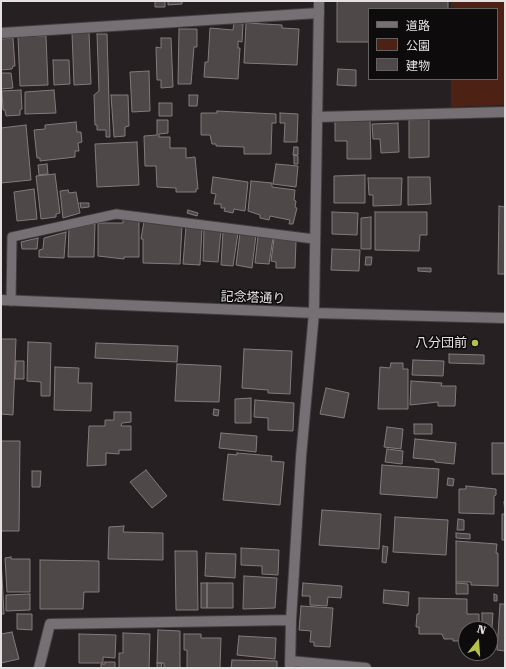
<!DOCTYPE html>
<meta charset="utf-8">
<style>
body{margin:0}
#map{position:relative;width:506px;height:669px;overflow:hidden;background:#262023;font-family:"Roboto Serif","Noto Sans JP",serif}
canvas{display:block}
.frame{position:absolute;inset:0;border:2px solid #e4e1e3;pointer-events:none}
.legend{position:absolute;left:368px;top:8px;width:130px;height:72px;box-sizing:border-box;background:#0d0b0c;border:1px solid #636162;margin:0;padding:5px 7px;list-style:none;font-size:12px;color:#e4e1e3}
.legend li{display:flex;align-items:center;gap:8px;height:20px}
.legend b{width:20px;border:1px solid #636162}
.north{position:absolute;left:458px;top:621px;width:40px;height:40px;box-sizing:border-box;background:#0d0b0c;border:1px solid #636162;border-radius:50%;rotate:17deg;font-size:11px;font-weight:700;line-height:16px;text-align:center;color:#e4e1e3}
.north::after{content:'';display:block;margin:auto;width:14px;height:18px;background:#b5c249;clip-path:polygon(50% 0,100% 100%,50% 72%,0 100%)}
</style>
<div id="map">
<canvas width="506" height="669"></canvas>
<div class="frame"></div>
<ul class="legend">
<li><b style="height:5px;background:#766f73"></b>道路</li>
<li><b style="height:11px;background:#4d2215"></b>公園</li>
<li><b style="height:11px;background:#4f4848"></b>建物</li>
</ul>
<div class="north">N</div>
</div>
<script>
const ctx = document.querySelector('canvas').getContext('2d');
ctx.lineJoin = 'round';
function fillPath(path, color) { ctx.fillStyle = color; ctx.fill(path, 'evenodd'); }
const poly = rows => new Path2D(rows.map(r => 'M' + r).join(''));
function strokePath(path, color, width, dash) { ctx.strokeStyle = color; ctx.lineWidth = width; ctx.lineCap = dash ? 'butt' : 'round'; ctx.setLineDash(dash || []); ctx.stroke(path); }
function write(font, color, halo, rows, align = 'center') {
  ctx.font = font + ' "Roboto Serif","Noto Sans JP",serif'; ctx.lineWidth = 3; ctx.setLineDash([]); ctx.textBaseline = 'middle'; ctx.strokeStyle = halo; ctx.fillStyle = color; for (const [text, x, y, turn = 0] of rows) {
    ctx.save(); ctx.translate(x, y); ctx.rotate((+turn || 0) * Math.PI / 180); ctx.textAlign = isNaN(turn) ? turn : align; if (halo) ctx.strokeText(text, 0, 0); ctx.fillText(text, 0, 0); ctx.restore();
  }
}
fillPath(poly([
 [451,1,505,1,505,105,451,107,451,79,497,79,497,9,451,9]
]), '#4d2215');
const building = poly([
 [155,1,165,1,165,7,155,7,155,1],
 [168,1,182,1,182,4,168,5,168,1],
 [337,1,448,1,448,9,369,9,369,42,337,42,337,1],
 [234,22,243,24,242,42,238,41,238,48,240,48,238,79,204,77,205,62,208,62,210,28,233,30,234,22],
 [246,23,282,25,282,28,299,29,297,65,244,63,246,23],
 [179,29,197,29,197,47,194,47,191,84,178,84,179,29],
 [89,32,91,84,74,85,72,33,89,32],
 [97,34,107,34,110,137,106,137,106,130,97,130,97,125,95,125,94,95,99,91,97,34],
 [46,36,48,85,20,86,18,37,46,36],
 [13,38,15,66,13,66,12,69,1,70,1,39,13,38],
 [161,38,171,38,173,87,161,88,161,80,157,80,156,47,161,48,161,38],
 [53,60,69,60,70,84,54,85,53,60],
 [338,69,356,70,356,86,337,85,338,69],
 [149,71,150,111,132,112,130,72,149,71],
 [1,73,11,73,13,88,1,89,1,73],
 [21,90,22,109,20,110,20,115,6,116,5,110,3,110,2,91,21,90],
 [54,90,56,113,25,114,25,92,54,90],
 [111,95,128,95,129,126,125,127,125,136,114,137,111,95],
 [189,95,198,95,197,106,189,106,189,95],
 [159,103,172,103,172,116,159,116,159,103],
 [217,111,276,114,276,123,272,123,271,154,244,154,244,147,216,146,216,144,212,144,210,135,201,135,201,113,217,113,217,111],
 [280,113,298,114,297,142,284,142,285,123,280,123,280,113],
 [370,119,371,159,347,159,347,141,335,141,335,120,370,119],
 [429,119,429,157,409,158,409,120,429,119],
 [157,120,168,120,168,133,159,134,159,137,170,137,170,148,186,148,186,158,195,157,198,189,196,189,196,192,176,192,176,188,157,187,156,166,145,166,144,136,157,135,157,120],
 [76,122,77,132,81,132,82,142,78,143,79,151,75,151,75,157,40,161,40,158,37,158,34,130,45,129,45,125,76,122],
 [398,123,399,152,381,153,380,139,373,139,372,124,398,123],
 [26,125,31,180,1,183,1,128,26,125],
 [137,142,139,185,97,187,95,144,137,142],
 [294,147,298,147,298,155,293,155,294,147],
 [294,155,298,156,298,164,294,164,294,155],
 [47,164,48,174,39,175,38,165,47,164],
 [276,164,298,166,296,187,273,184,276,164],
 [55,174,60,213,56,214,56,217,41,219,36,176,55,174],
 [365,175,365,203,334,203,334,176,365,175],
 [213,177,248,182,245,211,234,209,233,213,224,211,225,208,221,208,221,204,214,204,216,194,211,193,213,177],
 [408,177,430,177,431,204,408,205,408,177],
 [368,178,402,178,401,205,373,206,373,195,369,195,368,178],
 [251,181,272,183,272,187,295,190,294,200,296,201,295,207,297,208,293,224,289,224,290,220,270,216,269,220,260,218,260,215,248,211,251,181],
 [34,189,37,219,17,221,14,192,34,189],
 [68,190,69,193,76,192,80,213,63,218,60,191,68,190],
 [80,203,89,203,89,207,81,208,80,203],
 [499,206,505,207,505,274,498,274,499,206],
 [188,210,198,213,197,216,187,213,188,210],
 [332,212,358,213,357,235,332,234,332,212],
 [375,212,427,212,427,235,420,235,419,251,375,250,375,212],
 [371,217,371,249,361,249,361,218,371,217],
 [123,220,139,221,139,257,124,257,124,259,98,256,98,223,123,223,123,220],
 [144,221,182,226,180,264,143,263,143,239,141,239,144,221],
 [95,224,94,257,68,257,69,227,95,224],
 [186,226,202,229,200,265,183,264,186,226],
 [204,230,221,230,218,262,203,261,204,230],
 [223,231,238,233,233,266,221,265,223,231],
 [66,232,64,258,39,257,39,250,43,249,44,238,66,232],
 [240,233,256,235,252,268,236,265,240,233],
 [258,236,273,238,269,264,255,263,258,236],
 [38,238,37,249,22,249,21,242,38,238],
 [274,239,296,241,295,268,276,268,276,262,271,261,274,239],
 [332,249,360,250,359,271,331,270,332,249],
 [366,257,372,257,371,265,365,265,366,257],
 [418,268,431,268,431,272,418,271,418,268],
 [1,339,16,339,13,415,1,414,1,339],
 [28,342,51,343,50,396,41,396,41,382,27,381,28,342],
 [96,343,178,346,177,362,95,358,96,343],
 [244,349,292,351,290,394,268,393,268,390,242,388,244,349],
 [449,354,484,355,484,364,449,363,449,354],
 [413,360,444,361,443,376,412,375,413,360],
 [16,361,24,361,24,379,15,379,16,361],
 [391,363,403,363,403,369,408,369,408,409,378,409,380,367,390,368,391,363],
 [177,364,221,366,219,402,175,401,177,364],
 [55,367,79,368,78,383,92,383,91,411,54,410,55,367],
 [411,381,442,383,441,386,456,386,455,406,438,406,438,402,410,405,411,381],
 [326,388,349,393,344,418,320,414,326,388],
 [251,398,251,423,235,423,235,399,251,398],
 [255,400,294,403,293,431,268,430,268,418,254,417,255,400],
 [214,409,219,410,218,416,213,415,214,409],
 [114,412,131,412,131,422,122,423,121,426,131,426,131,450,119,450,119,454,106,453,106,465,87,466,89,426,105,426,105,420,114,420,114,412],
 [414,424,432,424,432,434,414,434,414,424],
 [387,427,403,429,401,449,384,447,387,427],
 [221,433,257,436,256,452,219,448,221,433],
 [415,439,456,443,454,464,435,462,435,460,413,458,415,439],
 [1,441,20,441,19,531,1,531,1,441],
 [492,443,505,443,505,474,492,474,492,443],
 [387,449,403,451,402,464,385,462,387,449],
 [237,453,272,456,271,461,284,462,280,505,223,500,228,454,237,455,237,453],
 [382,465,439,469,437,498,380,494,382,465],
 [146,470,167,496,152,508,130,482,146,470],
 [32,471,41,471,40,487,32,487,32,471],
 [448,478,454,479,453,486,447,485,448,478],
 [466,486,496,489,496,495,494,496,494,514,459,513,459,489,466,489,466,486],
 [504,502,505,502,505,540,502,540,502,514,505,514,504,502],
 [322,510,381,514,379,549,319,545,322,510],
 [395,517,448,520,446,555,393,552,395,517],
 [458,519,464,520,464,530,457,530,458,519],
 [124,526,123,532,163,533,163,560,108,559,109,527,124,526],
 [456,533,470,534,470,539,456,538,456,533],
 [456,541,497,544,496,553,498,553,498,586,471,585,471,582,456,582,456,541],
 [383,546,388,547,386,563,382,562,383,546],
 [241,548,279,550,278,575,262,574,262,566,241,565,241,548],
 [175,551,197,551,198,610,176,610,175,551],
 [206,553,236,554,235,578,205,576,206,553],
 [11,557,11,559,30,559,30,592,7,592,5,558,11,557],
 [1,558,4,614,1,614,1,558],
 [40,560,99,561,99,592,84,592,83,609,40,609,40,560],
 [244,576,277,578,275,608,243,609,244,576],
 [201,583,207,583,207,608,201,608,201,583],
 [207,583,233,583,233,608,207,608,207,583],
 [303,583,342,586,341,598,328,597,327,606,310,605,310,596,302,596,303,583],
 [456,583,468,584,468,594,456,594,456,583],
 [384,590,409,592,408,606,383,603,384,590],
 [30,594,30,610,6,611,6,595,30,594],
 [494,594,497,595,497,601,494,601,494,594],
 [419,598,467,599,467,614,479,614,479,629,466,629,466,641,453,641,453,639,444,639,442,634,419,634,419,627,416,627,417,614,419,614,419,598],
 [500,604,505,604,505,651,497,650,500,604],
 [301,606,333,608,330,647,314,646,314,642,310,642,311,631,299,630,301,606],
 [482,613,493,613,492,628,482,628,482,613],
 [17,614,32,614,32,630,17,629,17,614],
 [158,630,180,631,180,668,164,668,164,663,157,663,158,630],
 [12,632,19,659,1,663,1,634,12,632],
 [123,633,150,634,149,668,119,668,119,653,123,653,123,633],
 [79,634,116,635,115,658,103,657,103,663,79,663,79,634],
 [184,634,201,634,201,638,221,638,220,668,187,668,187,650,184,650,184,634],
 [239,636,276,638,275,659,237,655,239,636],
 [490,644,493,644,492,654,478,653,490,653,490,644],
 [232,660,277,661,277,668,231,668,232,660],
 [105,662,115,662,115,668,101,668,101,664,105,664,105,662],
 [157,663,162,663,161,668,157,668,157,663]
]);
fillPath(building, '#4f4848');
strokePath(building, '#837b7b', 1);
const lane = poly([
 [11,301,12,237,116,214,314,239]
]);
const street = poly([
 [1,33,319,13],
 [317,117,505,112],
 [290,661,366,668],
 [39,668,50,624,291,620],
 [290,668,291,620,301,457,314,313]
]);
const secondary = poly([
 [1,300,314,313,505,318],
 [314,313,319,1]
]);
strokePath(lane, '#423e40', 11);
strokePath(street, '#423e40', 12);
strokePath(secondary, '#423e40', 12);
strokePath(lane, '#766f73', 9);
strokePath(street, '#766f73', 10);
strokePath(secondary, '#766f73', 10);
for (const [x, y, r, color] of [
 [475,343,4,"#b5c249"]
]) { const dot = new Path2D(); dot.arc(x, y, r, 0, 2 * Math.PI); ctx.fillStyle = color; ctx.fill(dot); strokePath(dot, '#0d0b0c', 1.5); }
write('13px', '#e4e1e3', '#0d0b0c', [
 ["記念塔通り",253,298,2]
]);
write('13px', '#e4e1e3', '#0d0b0c', [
 ["八分団前",467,343]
], 'right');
</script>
